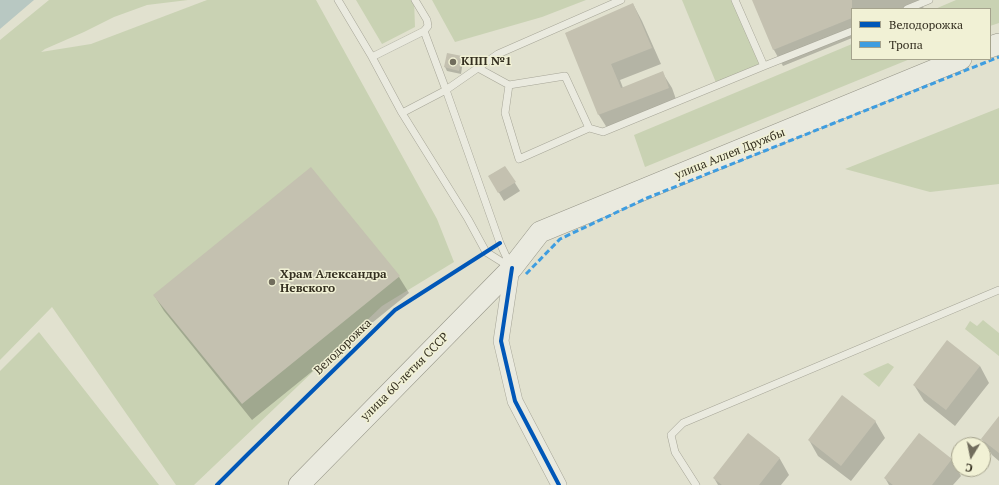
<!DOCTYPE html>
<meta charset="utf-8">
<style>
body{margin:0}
#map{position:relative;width:999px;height:485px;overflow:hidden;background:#e1e1cf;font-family:"PT Serif",serif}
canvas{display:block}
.legend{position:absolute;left:851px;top:8px;width:140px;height:52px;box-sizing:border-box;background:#f1f1d5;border:1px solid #a5a38d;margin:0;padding:5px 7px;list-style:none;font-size:12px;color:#342f20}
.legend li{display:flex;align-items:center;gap:8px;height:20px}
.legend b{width:20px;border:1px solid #a5a38d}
.north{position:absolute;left:951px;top:437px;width:40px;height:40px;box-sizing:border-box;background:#f1f1d5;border:1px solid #a5a38d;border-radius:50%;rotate:190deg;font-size:11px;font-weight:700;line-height:16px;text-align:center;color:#342f20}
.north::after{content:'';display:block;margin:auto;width:14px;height:18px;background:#716d5d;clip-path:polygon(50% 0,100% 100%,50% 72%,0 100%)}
</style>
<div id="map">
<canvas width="999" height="485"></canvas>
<ul class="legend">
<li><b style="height:5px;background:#0057b8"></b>Велодорожка</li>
<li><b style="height:5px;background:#3e9de0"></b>Тропа</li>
</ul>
<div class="north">С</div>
</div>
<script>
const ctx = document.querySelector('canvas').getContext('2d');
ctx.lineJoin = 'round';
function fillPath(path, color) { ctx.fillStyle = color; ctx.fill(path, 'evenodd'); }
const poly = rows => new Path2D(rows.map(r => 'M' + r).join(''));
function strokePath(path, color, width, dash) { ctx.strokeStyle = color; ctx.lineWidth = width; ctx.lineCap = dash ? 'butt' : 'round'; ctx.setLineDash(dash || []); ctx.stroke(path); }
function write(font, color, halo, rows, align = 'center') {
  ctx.font = font + ' "PT Serif",serif'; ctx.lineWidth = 3; ctx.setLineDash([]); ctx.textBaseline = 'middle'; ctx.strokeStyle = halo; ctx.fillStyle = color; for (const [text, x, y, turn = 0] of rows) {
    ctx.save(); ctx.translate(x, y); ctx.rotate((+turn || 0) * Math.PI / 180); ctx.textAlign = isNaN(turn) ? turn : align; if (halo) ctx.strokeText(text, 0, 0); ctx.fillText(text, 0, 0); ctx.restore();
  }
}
fillPath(poly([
 [49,0,188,0,147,5,114,17,84,32,45,49,41,52,91,44,207,0,316,0,437,219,454,262,382,306,194,485,176,485,52,307,0,360,0,40],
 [356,0,414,0,415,27,382,44],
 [432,0,586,0,542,17,455,42],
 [682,0,735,0,764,66,717,85],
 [956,0,999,0,999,23,990,26,990,9,935,9],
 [852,44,852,59,910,59,645,167,634,135],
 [999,108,999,184,930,192,845,169],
 [983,320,999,333,999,356,965,329,970,321,977,326],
 [39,332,159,485,0,485,0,371],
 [888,363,894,367,879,387,863,374]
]), '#c9d2b3');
fillPath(poly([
 [0,0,34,0,0,29]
]), '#b8c8c2');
fillPath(poly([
 [753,0,920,0,924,9,852,9,852,38,783,66,774,50],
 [633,4,642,21,661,64,620,80,623,88,662,72,672,88,678,105,609,131,599,115,566,33],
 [461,57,463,61,461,74,447,71,445,67],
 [505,167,520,191,504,201,489,176],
 [399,277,409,293,252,420,164,311,154,295],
 [980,366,989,383,955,426,924,401,914,385],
 [999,417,999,461,992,455,982,439],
 [875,421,885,438,851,481,818,456,809,440],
 [748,434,780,459,789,475,781,485,718,485,714,478],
 [951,459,961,476,953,485,889,485,885,478]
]), '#0003');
fillPath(poly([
 [752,0,852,0,852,18,773,50],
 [633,3,652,48,611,64,621,88,663,71,669,88,598,115,565,33],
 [447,53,462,56,459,71,444,67],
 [505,166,516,182,498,193,488,176],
 [311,167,400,276,242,404,153,295],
 [947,340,980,366,946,410,913,385],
 [842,395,876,421,841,466,808,440],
 [999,416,999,453,981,439],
 [748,433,780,458,759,485,722,485,713,478],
 [919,433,952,459,932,485,893,485,884,478]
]), '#c4c1b0');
const service = poly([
 [338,0,372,57,402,113,468,219,486,252,510,267],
 [735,0,764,66,852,31],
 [907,9,929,0],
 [372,57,424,31],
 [478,68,509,85,565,76,589,128,519,159,505,113,509,85],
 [402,113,446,90,424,31,428,26,427,20,415,0],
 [589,128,603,132,764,66],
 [510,265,500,243,446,90,498,54,621,0],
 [696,485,675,452,671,435,683,423,999,290]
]);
const minor = poly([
 [512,268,501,341,515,401,559,485]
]);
const secondary = poly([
 [990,47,999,44],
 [299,485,512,268,540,232,961,59]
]);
strokePath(service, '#a6a597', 8);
strokePath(minor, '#a6a597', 16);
strokePath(secondary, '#969588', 22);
strokePath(service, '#eaeadf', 7);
strokePath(minor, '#eaeadf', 15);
strokePath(secondary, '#eaeadf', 21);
strokePath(poly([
 [526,274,560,239,647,198,999,57]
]), '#3e9de0', 3, [6, 3]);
strokePath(poly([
 [512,268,501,341,515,401,559,485],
 [217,485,248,454,395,310,500,243]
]), '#0057b8', 4);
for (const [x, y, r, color] of [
 [453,62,4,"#716d5d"],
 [272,282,4,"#716d5d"]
]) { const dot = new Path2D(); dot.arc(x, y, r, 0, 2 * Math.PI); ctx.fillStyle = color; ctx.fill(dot); strokePath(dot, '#f1f1d5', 1.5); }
write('bold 12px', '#342f20', '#f1f1d5', [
 ["КПП №1",461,62],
 ["Храм Александра",280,275],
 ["Невского",280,289]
], 'left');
write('12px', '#342f20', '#f1f1d5', [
 ["улица Аллея Дружбы",730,154,-22],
 ["Велодорожка",343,347,-44],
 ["улица 60-летия СССР",405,377,-45]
]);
</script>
